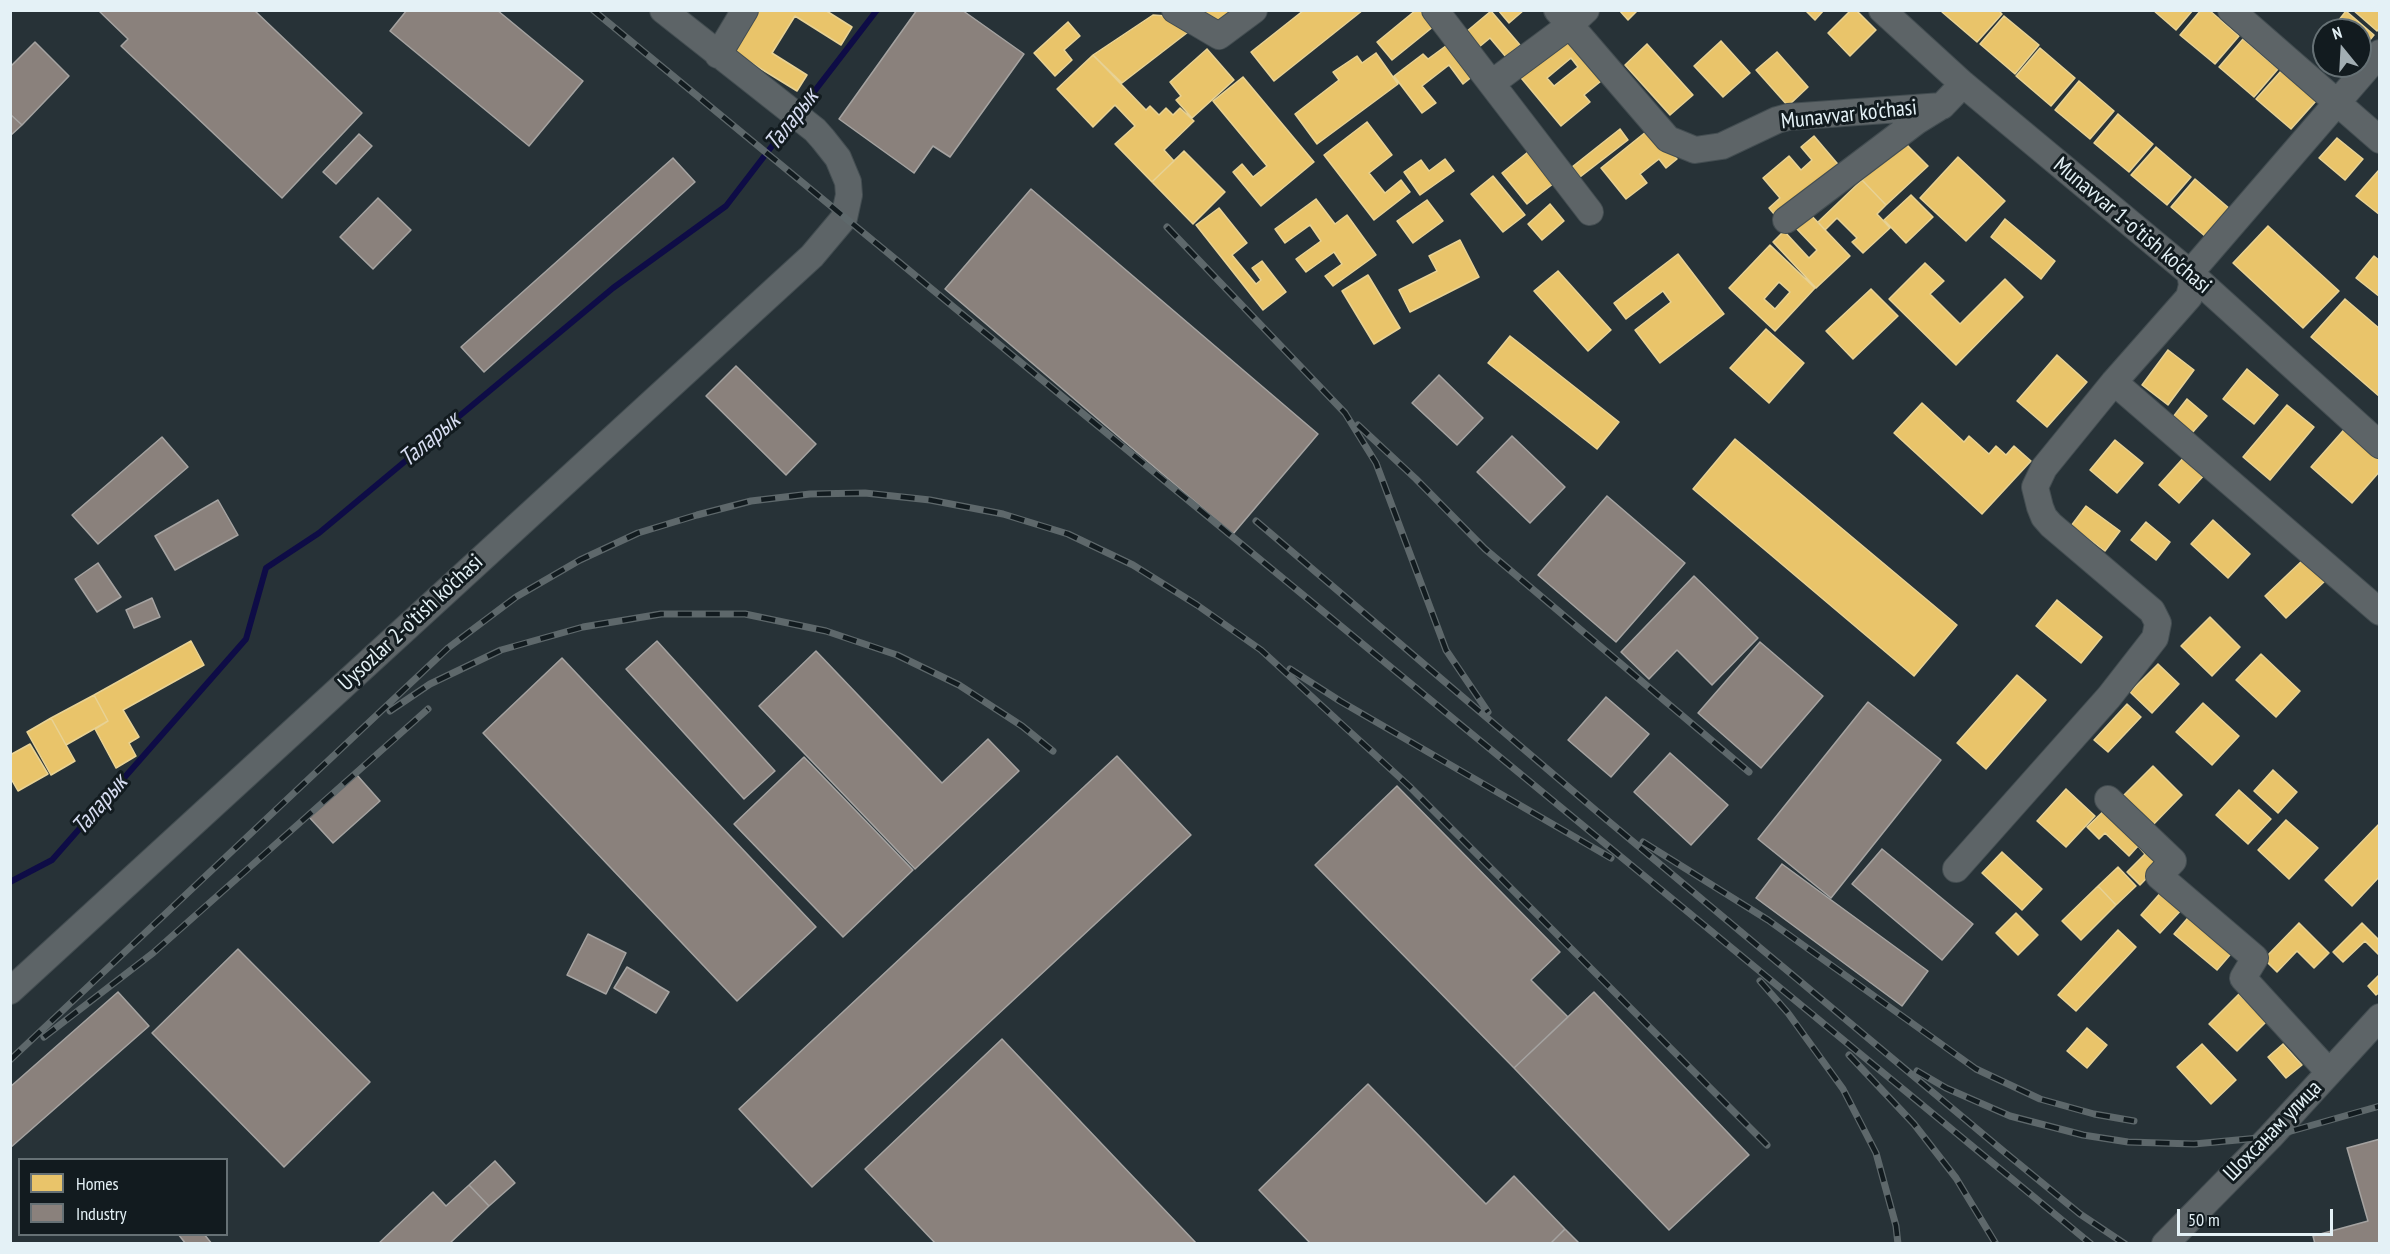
<!DOCTYPE html>
<meta charset="utf-8">
<style>
body{margin:0}
#map{position:relative;width:2390px;height:1254px;overflow:hidden;background:#273237;font-family:"PT Sans Narrow",sans-serif}
canvas{display:block}
.frame{position:absolute;inset:0;border:12px solid #e4f1f6;pointer-events:none}
.legend{position:absolute;left:18px;top:1158px;width:210px;height:78px;box-sizing:border-box;background:#121b1f;border:2px solid #667175;margin:0;padding:8px 10px;list-style:none;font-size:18px;color:#e4f1f6}
.legend li{display:flex;align-items:center;gap:12px;height:30px}
.legend b{width:30px;border:2px solid #667175}
.north{position:absolute;left:2312px;top:18px;width:60px;height:60px;box-sizing:border-box;background:#121b1f;border:2px solid #667175;border-radius:50%;rotate:342deg;font-size:16px;font-weight:700;line-height:24px;text-align:center;color:#e4f1f6}
.north::after{content:'';display:block;margin:auto;width:21px;height:27px;background:#a2aeb3;clip-path:polygon(50% 0,100% 100%,50% 72%,0 100%)}
.scale{position:absolute;left:2177px;top:1209px;width:156px;height:27px;box-sizing:border-box;border:3px solid #e4f1f6;border-top:0;padding-left:8px;font-size:18px;line-height:21px;white-space:nowrap;color:#e4f1f6;-webkit-text-stroke:4px #121b1f;paint-order:stroke}
</style>
<div id="map">
<canvas width="2390" height="1254"></canvas>
<div class="frame"></div>
<ul class="legend">
<li><b style="height:16px;background:#e9c46a"></b>Homes</li>
<li><b style="height:16px;background:#8a817c"></b>Industry</li>
</ul>
<div class="north">N</div>
<div class="scale">50 m</div>
</div>
<script>
const ctx = document.querySelector('canvas').getContext('2d');
ctx.lineJoin = 'round';
function fillPath(path, color) { ctx.fillStyle = color; ctx.fill(path, 'evenodd'); }
const poly = rows => new Path2D(rows.map(r => 'M' + r).join(''));
function strokePath(path, color, width, dash) { ctx.strokeStyle = color; ctx.lineWidth = width; ctx.lineCap = dash ? 'butt' : 'round'; ctx.setLineDash(dash || []); ctx.stroke(path); }
function write(font, color, halo, rows, align = 'center') {
  ctx.font = font + ' "PT Sans Narrow",sans-serif'; ctx.lineWidth = 6; ctx.setLineDash([]); ctx.textBaseline = 'middle'; ctx.strokeStyle = halo; ctx.fillStyle = color; for (const [text, x, y, turn = 0] of rows) {
    ctx.save(); ctx.translate(x, y); ctx.rotate((+turn || 0) * Math.PI / 180); ctx.textAlign = isNaN(turn) ? turn : align; if (halo) ctx.strokeText(text, 0, 0); ctx.fillText(text, 0, 0); ctx.restore();
  }
}
const homes = poly([
 [757,10,825,10,852,27,841,45,795,16,772,53,807,75,797,91,732,51,757,10],
 [1196,10,1236,10,1222,22,1203,16,1196,10],
 [1304,10,1363,10,1274,81,1251,52,1304,10],
 [1416,10,1430,10,1439,22,1392,60,1377,42,1416,10],
 [1498,10,1524,10,1509,23,1498,10],
 [1619,10,1638,10,1628,20,1619,10],
 [1805,10,1824,10,1815,20,1805,10],
 [1851,10,1856,10,1876,30,1850,56,1828,33,1851,10],
 [1944,10,1998,10,2002,14,1977,42,1942,12,1944,10],
 [2153,10,2193,10,2176,30,2153,10],
 [2201,10,2209,10,2239,36,2215,64,2180,35,2201,10],
 [2353,10,2380,10,2380,28,2377,31,2353,10],
 [1491,11,1520,45,1506,57,1490,38,1473,52,1460,37,1491,11],
 [2346,11,2374,35,2360,52,2360,30,2331,30,2346,11],
 [1153,15,1167,16,1192,29,1122,83,1093,55,1153,15],
 [2004,16,2039,45,2015,74,1980,44,2004,16],
 [1068,22,1080,36,1064,50,1072,60,1055,76,1034,53,1068,22],
 [1568,31,1606,77,1584,95,1590,102,1561,126,1517,73,1568,31],
 [1571,58,1578,67,1554,86,1547,78,1571,58],
 [2324,38,2324,58,2314,50,2324,38],
 [2243,39,2278,69,2254,97,2219,67,2243,39],
 [1454,40,1478,72,1463,84,1449,65,1422,86,1436,103,1422,113,1394,76,1423,54,1428,59,1454,40],
 [1721,41,1750,73,1723,97,1694,66,1721,41],
 [1647,44,1693,95,1670,115,1625,65,1647,44],
 [2040,48,2075,78,2051,106,2016,76,2040,48],
 [1207,49,1234,80,1192,118,1176,100,1181,96,1170,82,1207,49],
 [1777,52,1808,87,1788,106,1756,70,1777,52],
 [1376,53,1398,84,1317,144,1295,114,1339,80,1333,72,1357,56,1362,63,1376,53],
 [1093,55,1146,110,1150,106,1159,115,1166,108,1173,115,1180,108,1194,121,1164,150,1174,161,1152,182,1115,144,1135,126,1115,105,1093,127,1057,89,1093,55],
 [2281,71,2316,101,2291,129,2256,99,2281,71],
 [1243,77,1314,162,1261,206,1233,172,1242,164,1253,177,1267,166,1213,101,1243,77],
 [2079,81,2114,111,2090,139,2055,110,2079,81],
 [2118,114,2153,144,2129,172,2094,143,2118,114],
 [1367,122,1392,155,1369,173,1385,193,1401,180,1410,192,1374,220,1324,155,1367,122],
 [1652,127,1677,159,1666,168,1659,159,1640,174,1647,183,1626,199,1601,168,1652,127],
 [1620,129,1628,140,1580,177,1572,167,1620,129],
 [1814,136,1842,169,1780,221,1769,208,1780,198,1763,178,1789,156,1801,170,1812,160,1801,147,1814,136],
 [2337,138,2363,159,2345,180,2319,158,2337,138],
 [1903,141,1928,166,1886,205,1862,180,1903,141],
 [2156,147,2191,177,2167,205,2131,175,2156,147],
 [1533,148,1558,180,1527,204,1502,173,1533,148],
 [1184,151,1225,192,1193,224,1152,182,1184,151],
 [1958,157,2005,201,1966,241,1920,198,1958,157],
 [1445,159,1454,171,1420,195,1404,172,1421,160,1429,171,1445,159],
 [2379,170,2380,170,2380,215,2356,196,2379,170],
 [1493,176,1525,215,1503,232,1471,194,1493,176],
 [2195,179,2230,209,2206,237,2171,207,2195,179],
 [1862,180,1886,205,1877,214,1890,228,1863,253,1852,242,1857,238,1837,218,1825,230,1818,222,1862,180],
 [1911,195,1933,217,1906,243,1884,220,1911,195],
 [1316,199,1335,224,1347,215,1376,255,1333,286,1325,276,1342,264,1334,252,1306,272,1296,259,1321,241,1310,225,1285,243,1275,229,1316,199],
 [1427,200,1443,221,1413,243,1397,221,1427,200],
 [1550,204,1564,221,1542,240,1528,224,1550,204],
 [1219,208,1247,243,1232,255,1256,284,1261,280,1252,268,1262,261,1286,292,1263,310,1196,225,1219,208],
 [1807,211,1850,256,1816,288,1773,242,1784,231,1809,258,1817,250,1793,225,1807,211],
 [2005,219,2055,261,2041,279,1991,237,2005,219],
 [2268,226,2339,291,2303,328,2233,263,2268,226],
 [1460,240,1479,277,1410,312,1399,290,1437,271,1429,256,1460,240],
 [1770,245,1815,288,1775,331,1729,288,1770,245],
 [1779,282,1790,292,1775,309,1764,299,1779,282],
 [1678,254,1724,314,1660,363,1635,330,1671,302,1663,291,1626,319,1614,303,1678,254],
 [2374,256,2380,261,2380,297,2356,278,2374,256],
 [1925,263,1944,281,1930,294,1960,324,2005,279,2023,297,1956,365,1889,299,1925,263],
 [1558,271,1611,330,1588,351,1534,291,1558,271],
 [1368,275,1400,328,1374,344,1342,291,1368,275],
 [1871,289,1898,316,1853,359,1826,331,1871,289],
 [2345,299,2380,329,2380,397,2311,337,2345,299],
 [1766,329,1804,363,1769,403,1730,368,1766,329],
 [1510,336,1619,422,1597,449,1488,363,1510,336],
 [2168,350,2194,370,2168,405,2142,385,2168,350],
 [2057,355,2087,382,2047,427,2017,401,2057,355],
 [2247,369,2278,395,2254,424,2223,399,2247,369],
 [2187,399,2207,416,2192,433,2173,417,2187,399],
 [1922,403,1964,442,1969,436,1989,454,1996,446,2006,455,2014,446,2031,461,1982,514,1894,433,1922,403],
 [2287,405,2314,427,2270,480,2243,457,2287,405],
 [2349,424,2380,450,2380,471,2352,503,2311,467,2349,424],
 [1735,439,1957,625,1914,676,1693,489,1735,439],
 [2115,440,2143,463,2117,493,2090,470,2115,440],
 [2186,455,2206,473,2179,503,2159,485,2186,455],
 [2086,506,2120,531,2105,551,2071,526,2086,506],
 [2213,520,2250,554,2228,578,2191,544,2213,520],
 [2146,522,2170,542,2156,560,2131,540,2146,522],
 [2305,558,2326,580,2286,618,2265,596,2305,558],
 [2057,600,2102,637,2081,663,2036,626,2057,600],
 [2210,617,2240,647,2212,676,2181,646,2210,617],
 [191,641,204,665,123,710,139,737,129,743,136,756,116,768,95,729,108,721,94,695,191,641],
 [2261,654,2300,691,2276,717,2236,680,2261,654],
 [2158,664,2179,684,2152,713,2130,692,2158,664],
 [2017,675,2046,700,1986,769,1957,743,2017,675],
 [94,695,108,721,66,745,51,718,94,695],
 [2203,703,2239,736,2212,765,2176,732,2203,703],
 [2127,704,2141,717,2108,752,2094,740,2127,704],
 [51,718,75,761,51,775,27,732,51,718],
 [30,744,48,774,18,791,10,777,10,755,30,744],
 [2153,766,2182,795,2148,830,2118,801,2153,766],
 [2273,770,2297,792,2278,813,2254,791,2273,770],
 [2066,789,2095,816,2066,847,2037,821,2066,789],
 [2239,790,2271,819,2248,844,2216,815,2239,790],
 [2111,804,2166,858,2140,885,2127,872,2145,854,2138,846,2129,856,2105,833,2099,839,2087,827,2111,804],
 [2286,820,2318,848,2289,879,2258,850,2286,820],
 [2380,823,2380,876,2352,906,2325,880,2380,823],
 [2002,852,2042,889,2022,910,1982,873,2002,852],
 [2118,867,2136,886,2116,905,2098,886,2118,867],
 [2098,886,2116,905,2081,940,2062,921,2098,886],
 [2164,889,2184,907,2160,933,2141,915,2164,889],
 [2193,912,2236,948,2217,970,2174,934,2193,912],
 [2016,913,2038,935,2018,955,1996,933,2016,913],
 [2299,923,2329,953,2314,968,2297,951,2277,972,2264,959,2299,923],
 [2362,923,2380,941,2380,956,2365,941,2343,962,2333,952,2362,923],
 [2118,930,2136,947,2076,1011,2058,995,2118,930],
 [2380,974,2380,992,2376,995,2368,986,2380,974],
 [2239,994,2266,1022,2237,1051,2209,1024,2239,994],
 [2087,1028,2107,1045,2087,1068,2067,1051,2087,1028],
 [2202,1044,2236,1080,2211,1104,2177,1067,2202,1044],
 [2283,1044,2302,1065,2286,1078,2268,1057,2283,1044]
]);
fillPath(homes, '#e9c46a');
strokePath(homes, '#e8d294', 1.5);
const industry = poly([
 [98,10,254,10,362,113,282,198,121,46,128,39,98,10],
 [407,10,497,10,583,81,529,146,390,31,407,10],
 [917,10,962,10,1024,54,950,157,933,146,914,173,839,119,917,10],
 [35,42,69,76,22,125,10,114,10,67,35,42],
 [10,114,22,125,10,136,10,114],
 [359,134,372,146,336,184,323,172,359,134],
 [673,158,695,182,484,372,461,347,673,158],
 [1031,189,1318,434,1233,534,945,289,1031,189],
 [378,198,411,230,373,269,340,237,378,198],
 [736,366,816,444,786,475,706,396,736,366],
 [1439,375,1483,418,1457,445,1412,403,1439,375],
 [1512,436,1565,487,1530,523,1477,472,1512,436],
 [162,437,188,467,98,544,72,515,162,437],
 [1607,496,1685,563,1616,642,1538,575,1607,496],
 [218,500,238,535,175,570,155,536,218,500],
 [98,563,121,597,97,612,75,579,98,563],
 [1694,576,1758,638,1712,685,1677,650,1649,679,1621,652,1694,576],
 [152,598,160,617,134,628,126,610,152,598],
 [657,641,775,771,744,799,626,669,657,641],
 [1760,642,1823,696,1761,768,1698,713,1760,642],
 [816,651,942,783,988,739,1019,771,915,869,759,706,816,651],
 [562,658,816,927,737,1001,483,733,562,658],
 [1606,697,1649,734,1611,777,1568,740,1606,697],
 [1868,702,1941,760,1831,898,1758,839,1868,702],
 [1670,753,1728,805,1691,845,1634,792,1670,753],
 [1117,756,1191,835,812,1187,739,1109,1117,756],
 [804,757,913,870,843,937,734,824,804,757],
 [356,774,380,801,333,843,309,817,356,774],
 [1397,786,1560,952,1531,980,1568,1017,1514,1068,1315,865,1397,786],
 [1882,849,1973,924,1942,960,1852,884,1882,849],
 [1782,864,1928,971,1902,1006,1756,898,1782,864],
 [588,934,626,953,606,994,567,975,588,934],
 [238,949,370,1082,284,1167,152,1033,238,949],
 [627,967,669,992,656,1013,614,988,627,967],
 [118,992,149,1026,10,1148,10,1087,118,992],
 [1594,992,1749,1155,1669,1230,1514,1068,1594,992],
 [1002,1039,1197,1244,936,1244,865,1169,1002,1039],
 [1368,1084,1486,1204,1514,1176,1565,1229,1550,1244,1311,1244,1259,1190,1368,1084],
 [2380,1139,2380,1244,2315,1244,2313,1236,2368,1221,2347,1148,2380,1139],
 [495,1161,515,1183,489,1206,469,1185,495,1161],
 [469,1185,489,1206,449,1244,378,1244,433,1192,446,1206,469,1185],
 [1565,1229,1580,1244,1550,1244,1565,1229],
 [178,1234,204,1234,212,1244,186,1244,178,1234]
]);
fillPath(industry, '#8a817c');
strokePath(industry, '#a5a3a1', 1.5);
strokePath(poly([
 [800,110,877,10],
 [10,882,52,860,246,639,266,568,319,533,613,288,726,206,792,120]
]), '#0e0c46', 6);
const minor = poly([
 [1175,10,1219,36,1254,10],
 [1435,10,1590,212],
 [1557,10,1668,139,1695,150,1722,146,1777,120,1788,117,1942,106,1963,84],
 [1882,10,1963,84,2190,273,2380,445],
 [2231,10,2380,140],
 [718,55,745,10],
 [1492,83,1570,25,1586,10],
 [1786,220,1917,121,1938,108],
 [2114,382,2380,612],
 [2108,799,2173,861,2159,876,2255,958,2243,978,2329,1072],
 [1956,869,2109,697,2155,638,2158,623,2152,611,2051,525,2044,517,2040,507,2035,487,2044,468,2114,382,2189,297,2192,285,2190,273,2380,53],
 [10,991,812,256,844,218,849,195,848,182,838,158,823,139,815,130,663,10],
 [2165,1244,2270,1137,2380,1017]
]);
strokePath(minor, '#434d51', 28);
strokePath(minor, '#5d6467', 26);
const rail = poly([
 [593,10,2091,1244],
 [1167,227,1345,413,1376,463,1446,650,1488,712],
 [1358,425,1416,479,1485,549,1749,772],
 [1256,521,1607,820,2002,1150,2080,1214,2125,1244],
 [1290,669,1340,701,1611,858],
 [390,711,430,684,501,650,583,627,661,614,745,614,826,631,897,655,959,685,1022,726,1053,751],
 [1643,842,1768,920,1976,1069,2040,1099,2094,1114,2134,1121],
 [1760,981,1788,1013,1843,1089,1876,1153,1896,1226,1898,1244],
 [44,1037,153,953,428,709],
 [1849,1055,1914,1124,1956,1178,1996,1244],
 [10,1060,448,648,516,597,580,560,638,533,697,515,751,501,810,494,865,493,930,500,1003,514,1068,534,1133,565,1197,605,1261,650,1409,786,1767,1145],
 [1917,1071,1946,1088,2010,1116,2083,1135,2128,1142,2194,1144,2270,1137,2380,1106]
]);
strokePath(rail, '#5e686b', 7);
strokePath(rail, '#121b1f', 4.5, [14]);
write('22px', '#e4f1f6', '#121b1f', [
 ["Munavvar ko'chasi",1849,115,-6],
 ["Munavvar 1-o'tish ko'chasi",2132,226,40],
 ["Uysozlar 2-o'tish ko'chasi",411,623,-43],
 ["Шохсанам улица",2273,1131,-46]
]);
write('italic 24px', '#d6dcf0', '#121b1f', [
 ["Таларык",792,120,-52],
 ["Таларык",430,440,-40],
 ["Таларык",100,805,-49]
]);
</script>
